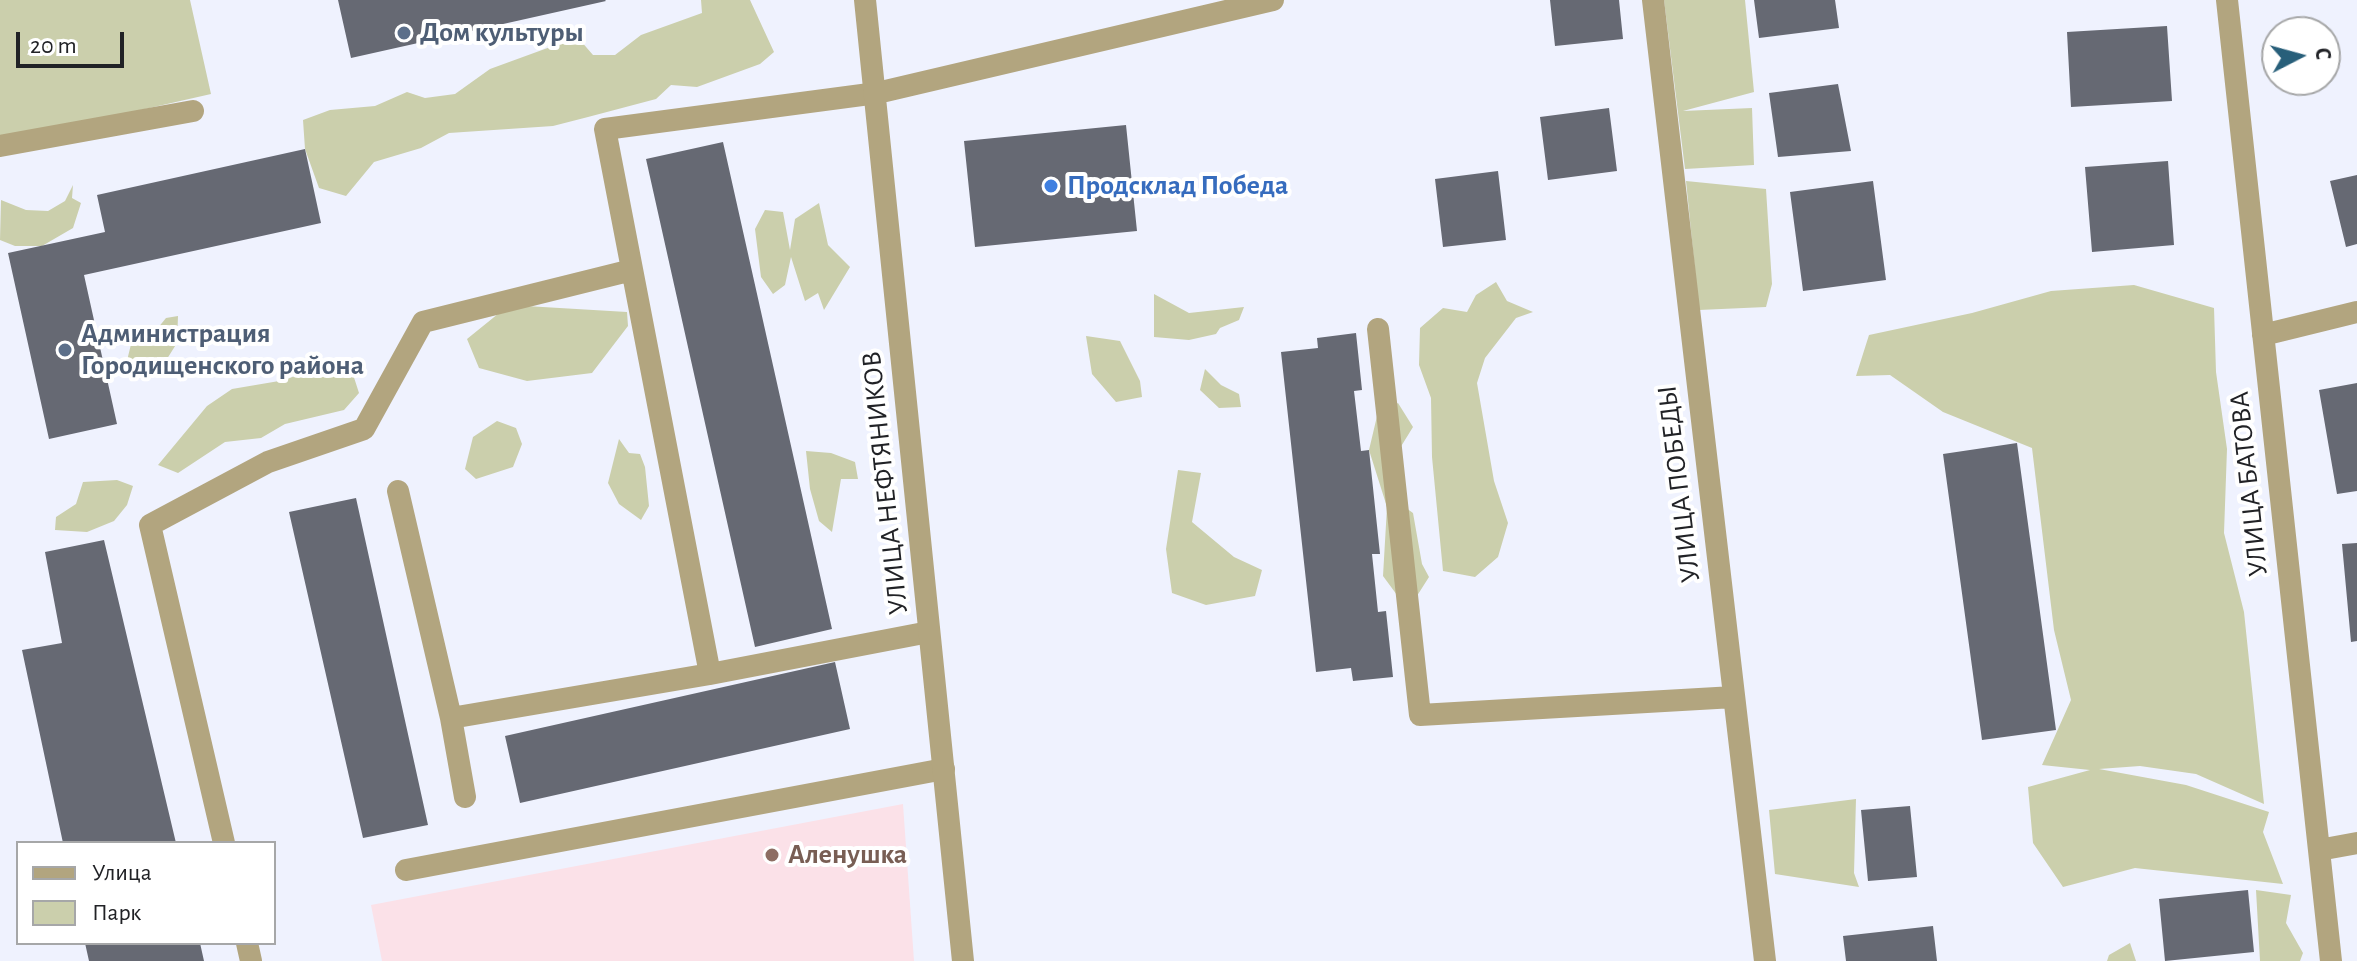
<!DOCTYPE html>
<meta charset="utf-8">
<style>
body{margin:0}
#map{position:relative;width:2357px;height:961px;overflow:hidden;background:#eff2fe;font-family:"Alegreya Sans",sans-serif}
canvas{display:block}
.legend{position:absolute;left:16px;top:841px;width:260px;height:104px;box-sizing:border-box;background:#fff;border:2px solid #a6a7a8;margin:0;padding:10px 14px;list-style:none;font-size:24px;color:#212226}
.legend li{display:flex;align-items:center;gap:16px;height:40px}
.legend b{width:40px;border:2px solid #a6a7a8}
.north{position:absolute;left:2261px;top:16px;width:80px;height:80px;box-sizing:border-box;background:#fff;border:2px solid #a6a7a8;border-radius:50%;rotate:84deg;font-size:22px;font-weight:700;line-height:32px;text-align:center;color:#212226}
.north::after{content:'';display:block;margin:auto;width:28px;height:36px;background:#285f7a;clip-path:polygon(50% 0,100% 100%,50% 72%,0 100%)}
.scale{position:absolute;left:16px;top:32px;width:108px;height:36px;box-sizing:border-box;border:4px solid #212226;border-top:0;padding-left:10px;font-size:24px;line-height:28px;white-space:nowrap;color:#212226;-webkit-text-stroke:6px #fff;paint-order:stroke}
</style>
<div id="map">
<canvas width="2357" height="961"></canvas>
<ul class="legend">
<li><b style="height:10px;background:#b2a57f"></b>Улица</li>
<li><b style="height:22px;background:#cbcfac"></b>Парк</li>
</ul>
<div class="north">С</div>
<div class="scale">20 m</div>
</div>
<script>
const ctx = document.querySelector('canvas').getContext('2d');
ctx.lineJoin = 'round';
function fillPath(path, color) { ctx.fillStyle = color; ctx.fill(path, 'evenodd'); }
const poly = rows => new Path2D(rows.map(r => 'M' + r).join(''));
function strokePath(path, color, width, dash) { ctx.strokeStyle = color; ctx.lineWidth = width; ctx.lineCap = dash ? 'butt' : 'round'; ctx.setLineDash(dash || []); ctx.stroke(path); }
function write(font, color, halo, rows, align = 'center') {
  ctx.font = font + ' "Alegreya Sans",sans-serif'; ctx.lineWidth = 8; ctx.setLineDash([]); ctx.textBaseline = 'middle'; ctx.strokeStyle = halo; ctx.fillStyle = color; for (const [text, x, y, turn = 0] of rows) {
    ctx.save(); ctx.translate(x, y); ctx.rotate((+turn || 0) * Math.PI / 180); ctx.textAlign = isNaN(turn) ? turn : align; if (halo) ctx.strokeText(text, 0, 0); ctx.fillText(text, 0, 0); ctx.restore();
  }
}
fillPath(poly([
 [903,804,914,961,382,961,371,905]
]), '#fbe1e8');
fillPath(poly([
 [0,0,190,0,211,94,0,142],
 [701,0,750,0,774,52,760,64,697,87,671,85,656,99,588,117,553,126,449,133,421,148,374,162,346,196,319,188,305,149,303,120,330,110,375,106,407,92,425,98,455,94,490,69,553,46,580,40,593,55,615,55,641,35,702,13],
 [1664,0,1745,0,1754,92,1683,111,1752,108,1754,165,1685,169],
 [1686,181,1766,189,1772,284,1766,307,1699,310],
 [73,185,72,198,81,203,73,228,42,246,15,246,0,240,1,200,26,210,48,211,65,201],
 [819,203,828,245,850,267,824,310,818,293,805,301,791,257,785,285,773,294,761,277,755,229,765,210,783,212,790,250,795,219],
 [1496,282,1507,301,1533,312,1516,318,1485,358,1477,383,1494,481,1508,523,1498,557,1475,577,1443,571,1432,457,1431,398,1419,365,1420,328,1443,308,1467,312,1476,295],
 [2134,285,2214,308,2216,372,2227,449,2224,533,2244,612,2264,804,2196,774,2140,766,2099,769,2186,785,2269,812,2263,832,2283,884,2135,868,2063,887,2033,843,2028,787,2090,770,2042,765,2071,700,2054,630,2032,448,1943,412,1890,375,1856,376,1869,335,1972,313,2051,291],
 [1154,294,1189,313,1244,307,1239,320,1220,328,1216,334,1189,340,1154,337],
 [509,305,627,312,628,326,592,373,527,381,479,368,467,339],
 [178,316,177,343,160,370,145,378,124,373,133,336,153,334,166,318],
 [1086,336,1120,341,1140,381,1142,397,1116,402,1092,374],
 [328,362,350,365,359,393,344,410,285,424,261,438,225,442,178,473,158,465,207,406,232,389,285,380],
 [1205,369,1221,385,1239,394,1241,407,1219,408,1200,390],
 [1398,403,1413,427,1392,461,1399,503,1413,513,1422,564,1429,577,1408,610,1383,576,1387,507,1369,450,1378,412],
 [497,421,516,428,522,444,513,467,476,479,465,469,473,437],
 [619,439,629,453,640,454,645,467,649,506,641,520,619,504,608,483],
 [806,451,831,453,855,462,858,479,841,479,832,532,819,521,810,489],
 [1178,470,1201,473,1192,522,1234,557,1262,570,1255,596,1206,605,1172,593,1166,549],
 [117,480,133,486,127,505,114,521,87,532,55,530,56,517,76,504,83,482],
 [1856,799,1854,873,1859,887,1775,874,1769,810],
 [2256,890,2291,895,2286,923,2303,953,2300,961,2260,961],
 [2130,943,2136,961,2107,961,2109,955]
]), '#cbcfac');
fillPath(poly([
 [338,0,605,0,606,1,351,58],
 [1550,0,1619,0,1623,39,1555,46],
 [1754,0,1835,0,1839,28,1759,38],
 [2167,26,2172,101,2071,107,2067,32],
 [1838,84,1851,151,1778,157,1769,93],
 [1609,108,1617,171,1548,180,1540,117],
 [1126,125,1137,231,975,247,964,141],
 [723,142,832,629,755,647,646,159],
 [305,149,321,223,84,275,117,424,49,439,8,253,105,232,97,195],
 [2168,161,2174,245,2092,252,2085,167],
 [1498,171,1506,240,1443,247,1435,179],
 [2357,175,2357,244,2346,247,2330,181],
 [1873,181,1886,280,1803,291,1790,192],
 [1356,333,1362,390,1354,391,1361,451,1369,450,1380,554,1372,554,1378,612,1386,611,1393,677,1353,681,1351,668,1316,672,1281,352,1318,348,1317,338],
 [2357,383,2357,491,2337,494,2319,390],
 [2017,443,2056,730,1982,740,1943,454],
 [356,498,428,825,363,838,289,512],
 [104,540,176,843,63,843,22,650,62,643,45,552],
 [2357,543,2357,641,2351,642,2342,544],
 [835,662,850,729,520,803,505,736],
 [1910,806,1917,877,1868,881,1861,810],
 [2248,890,2254,952,2165,961,2159,899],
 [1933,926,1937,961,1846,961,1843,936],
 [85,943,200,943,204,961,89,961]
]), '#666973');
strokePath(poly([
 [877,93,605,129,710,674,929,632],
 [0,146,193,111],
 [398,491,451,718,465,797],
 [451,718,710,674],
 [224,843,150,525,268,462,364,429,423,322,632,270],
 [406,870,944,769],
 [247,943,251,961]
]), '#b2a57f', 22);
strokePath(poly([
 [865,0,963,961],
 [1653,0,1765,961],
 [2227,0,2331,961],
 [877,93,1273,0],
 [1378,329,1420,715,1734,697],
 [2263,335,2357,312],
 [2319,850,2357,843]
]), '#b2a57f', 22);
for (const [x, y, r, color] of [
 [404,33,8,"#5c6f8a"],
 [1051,186,8,"#3f7fe0"],
 [65,350,8,"#5c6f8a"],
 [772,855,8,"#8d6e63"]
]) { const dot = new Path2D(); dot.arc(x, y, r, 0, 2 * Math.PI); ctx.fillStyle = color; ctx.fill(dot); strokePath(dot, '#fff', 3); }
write('bold 28px', '#4e5e75', '#fff', [
 ["Дом культуры",420,33],
 ["Администрация",81,334],
 ["Городищенского района",81,366]
], 'left');
write('bold 28px', '#366cbe', '#fff', [
 ["Продсклад Победа",1067,186]
], 'left');
write('28px', '#212226', '#fff', [
 ["УЛИЦА НЕФТЯНИКОВ",885,483,-96],
 ["УЛИЦА ПОБЕДЫ",1679,484,-97],
 ["УЛИЦА БАТОВА",2249,484,-96]
]);
write('bold 28px', '#785e54', '#fff', [
 ["Аленушка",788,855]
], 'left');
</script>
